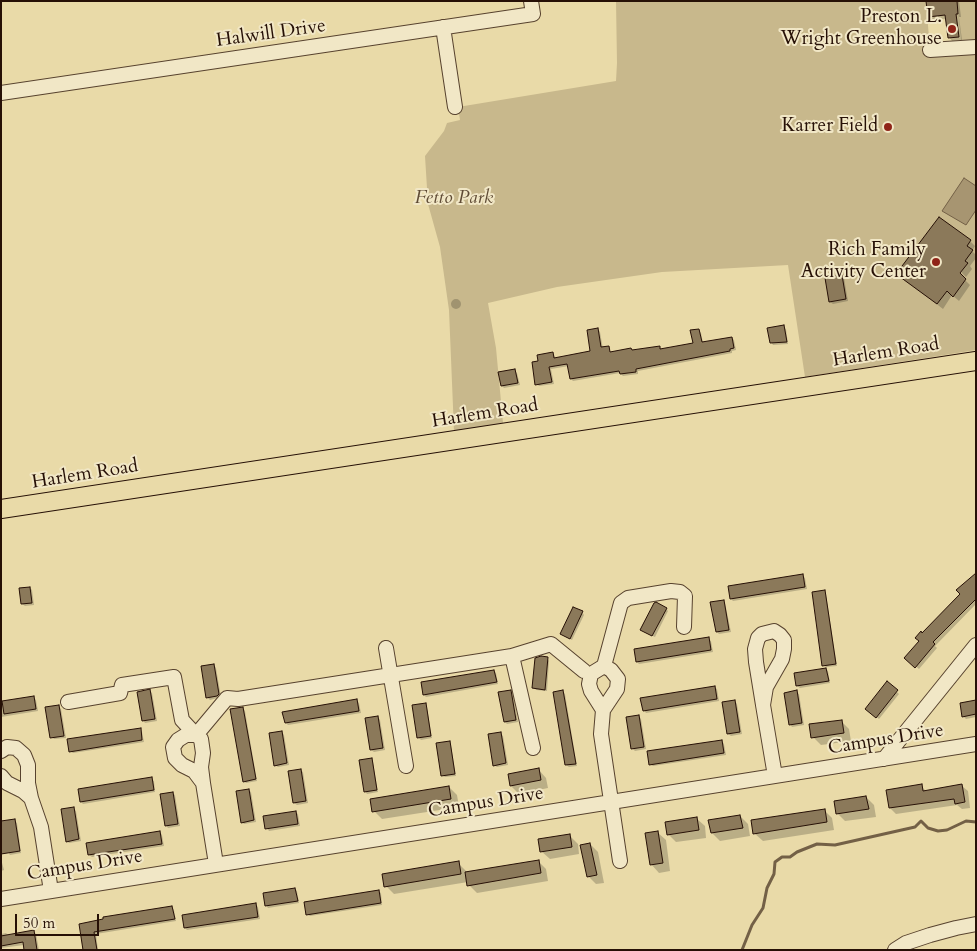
<!DOCTYPE html>
<style>
body{margin:0}
#map{position:relative;width:977px;height:951px;overflow:hidden;background:#e9daa8;font-family:Cardo,serif}
canvas{display:block}
.frame{position:absolute;inset:0;border:2px solid #261006;pointer-events:none}
.scale{position:absolute;left:15px;top:914px;width:84px;height:22px;box-sizing:border-box;border:2px solid #261006;border-top:0;padding-left:6px;font-size:15px;line-height:18px;white-space:nowrap;color:#261006;-webkit-text-stroke:4px #f1e7c6;paint-order:stroke}
</style>
<div id="map">
<canvas width="977" height="951"></canvas>
<div class="frame"></div>
<div class="scale">50 m</div>
</div>
<script>
const ctx = document.querySelector('canvas').getContext('2d');
ctx.lineJoin = 'round';
function fillPath(path, color) { ctx.fillStyle = color; ctx.fill(path, 'evenodd'); }
const poly = rows => new Path2D(rows.map(r => 'M' + r).join(''));
function strokePath(path, color, width, dash) { ctx.strokeStyle = color; ctx.lineWidth = width; ctx.lineCap = dash ? 'butt' : 'round'; ctx.setLineDash(dash || []); ctx.stroke(path); }
function write(font, color, halo, rows, align = 'center') {
  ctx.font = font + ' Cardo,serif'; ctx.lineWidth = 4; ctx.setLineDash([]); ctx.textBaseline = 'middle'; ctx.strokeStyle = halo; ctx.fillStyle = color; for (const [text, x, y, turn = 0] of rows) {
    ctx.save(); ctx.translate(x, y); ctx.rotate((+turn || 0) * Math.PI / 180); ctx.textAlign = isNaN(turn) ? turn : align; if (halo) ctx.strokeText(text, 0, 0); ctx.fillText(text, 0, 0); ctx.restore();
  }
}
fillPath(poly([
 [616,1,926,1,930,50,962,47,957,1,976,1,976,350,805,377,788,265,662,272,557,287,488,303,496,348,503,423,454,431,449,310,440,247,428,204,425,156,444,131,447,123,460,120,458,107,616,81,617,63]
]), '#c8b88c');
const water = poly([
 [964,178,976,186,976,210,966,225,942,211,964,178]
]);
fillPath(water, '#a79571');
strokePath(water, '#736046', 1);
fillPath(poly([
 [928,1,959,1,961,17,959,17,962,40,952,41,949,37,947,19,933,20,930,17],
 [970,241,975,246,972,251,976,255,976,258,970,266,972,269,966,277,957,268,955,270,970,285,959,301,952,295,943,309,898,274],
 [842,276,844,278,848,301,833,304,830,302],
 '451 304a5 5 0 1 1 10 0a5 5 0 1 1-10 0Z',
 [783,327,786,329,788,344,773,345,771,342],
 [598,329,600,332,603,349,608,348,611,353,633,352,660,347,662,350,694,344,699,330,701,333,703,343,732,338,734,340,736,350,732,351,732,353,638,371,638,374,623,376,620,373,573,381,571,379,569,366,551,369,554,384,539,386,537,384,539,362,553,353,556,359,591,352],
 [515,371,517,373,520,385,504,388,502,386],
 [802,575,805,578,807,589,733,601,731,599],
 [976,576,976,604,935,646,937,648,919,669,906,658,920,641,922,635],
 [30,588,32,590,34,605,25,606,22,604],
 [824,592,826,594,837,666,826,667,824,665],
 [723,601,725,603,731,632,719,634,717,632],
 [666,609,668,611,655,637,644,632],
 [582,612,584,615,572,640,564,636,562,634],
 [708,639,711,641,713,652,639,664,637,662],
 [547,658,549,661,547,691,536,690,534,687],
 [214,665,216,668,221,697,210,700,207,697],
 [826,669,828,671,830,683,800,688,797,686],
 [494,671,496,673,498,684,426,697,424,695],
 [887,683,899,694,879,719,869,711],
 [714,687,717,689,719,701,646,713,644,710],
 [150,691,152,693,157,721,145,723,143,720],
 [510,691,513,693,518,722,507,724,505,722],
 [563,692,565,694,577,766,569,767,566,765],
 [796,692,799,694,804,725,792,727,790,724],
 [34,698,36,700,38,711,1,717,1,703],
 [357,701,359,703,361,713,288,725,286,723],
 [735,701,737,704,742,734,731,736,728,734],
 [976,701,976,717,966,719,963,716],
 [425,705,427,707,432,738,421,740,418,737],
 [58,706,61,709,66,738,54,739,52,737],
 [243,708,245,711,257,781,246,783,244,781],
 [639,716,641,719,646,749,635,751,632,748],
 [378,717,380,720,385,750,374,752,371,750],
 [841,721,849,729,851,741,821,745,813,737],
 [140,730,142,732,144,742,73,753,70,751],
 [282,732,284,735,289,765,278,767,275,765],
 [500,733,503,736,508,765,497,767,494,765],
 [722,741,724,744,726,755,653,766,650,764],
 [449,743,451,745,456,776,445,777,442,775],
 [371,760,373,762,378,792,367,794,365,791],
 [538,769,546,778,548,788,519,794,511,786],
 [300,770,303,772,308,803,297,805,294,803],
 [151,779,154,781,155,792,83,804,81,802],
 [921,786,927,792,962,786,968,791,970,808,962,809,957,805,896,814,890,808,887,791],
 [449,787,457,795,459,807,382,819,374,811],
 [248,790,251,792,256,822,244,824,242,822],
 [172,793,175,795,180,826,168,828,166,825],
 [866,797,874,805,876,817,845,821,837,813],
 [74,809,76,811,81,841,69,843,67,841],
 [824,810,832,818,834,830,763,841,754,833],
 [295,812,298,814,300,826,269,831,267,828],
 [740,816,748,824,750,836,720,841,712,833],
 [696,818,705,826,706,838,676,842,668,834],
 [14,820,17,823,21,853,10,855,8,852],
 [160,832,162,835,164,846,92,857,89,855],
 [657,832,666,840,670,871,659,873,651,864],
 [569,835,578,844,579,854,550,859,541,851],
 [590,844,598,852,604,883,596,884,588,876],
 [1,859,4,870,1,871],
 [538,861,546,869,548,881,477,893,469,885,468,882,394,894,386,886,458,863,466,871,467,873],
 [295,889,297,891,299,903,268,908,266,905],
 [378,891,381,893,382,905,310,916,307,914],
 [256,905,258,907,260,919,187,930,185,928],
 [172,907,174,910,176,921,96,934,98,950,84,950,80,925],
 [34,932,36,934,39,950,25,950,24,945,1,948,1,934,6,933,9,936]
]), '#0003');
strokePath(poly([
 [742,950,752,925,763,908,767,888,774,874,775,862,782,857,790,857,797,852,817,844,835,845,915,827,921,821,928,828,938,831,947,830,966,821,976,822]
]), '#736046', 3);
const building = poly([
 [926,1,957,1,958,14,956,14,959,37,948,38,945,15,928,17,926,1],
 [939,217,971,240,967,246,973,250,965,261,968,263,960,273,966,279,953,297,947,291,937,304,896,274,939,217],
 [842,275,846,299,829,302,825,278,842,275],
 [784,325,787,342,770,343,767,328,784,325],
 [598,328,601,347,609,346,610,352,631,348,632,350,660,346,660,349,693,343,690,330,699,329,702,342,732,337,734,348,730,349,730,351,636,369,636,372,620,374,619,371,570,379,567,364,549,367,552,382,535,385,532,362,538,361,537,355,553,352,554,358,590,351,587,330,598,328],
 [515,369,518,383,501,386,498,372,515,369],
 [976,573,976,599,933,642,935,644,915,668,904,658,919,641,915,638,921,631,922,633,960,594,956,590,976,573],
 [803,574,805,587,730,599,728,586,803,574],
 [30,587,32,603,21,604,19,588,30,587],
 [825,590,836,664,822,666,812,592,825,590],
 [724,600,729,630,716,632,710,602,724,600],
 [656,602,667,608,652,636,640,630,654,603,656,602],
 [573,607,583,611,570,639,560,634,573,607],
 [709,637,711,650,636,662,634,649,709,637],
 [541,656,548,657,545,690,532,688,535,658,541,656],
 [214,664,219,694,217,696,206,698,201,666,214,664],
 [826,668,829,681,796,686,794,673,826,668],
 [494,670,497,682,423,695,421,682,494,670],
 [887,681,898,690,876,718,865,709,887,681],
 [715,686,717,699,643,711,640,698,715,686],
 [150,689,155,719,142,721,137,692,150,689],
 [511,690,516,720,504,722,498,692,511,690],
 [563,690,576,764,565,765,553,692,563,690],
 [797,690,802,723,789,725,784,693,797,690],
 [34,696,36,709,4,714,2,701,34,696],
 [357,699,359,711,285,723,282,712,357,699],
 [735,700,740,732,727,734,722,702,735,700],
 [976,700,976,714,962,717,960,703,976,700],
 [426,703,431,736,417,738,412,705,426,703],
 [59,705,64,736,50,738,45,707,59,705],
 [243,707,256,779,243,782,230,709,243,707],
 [639,715,644,747,631,749,626,717,639,715],
 [378,716,383,748,370,750,365,718,378,716],
 [842,720,844,733,811,738,809,724,842,720],
 [141,728,142,740,69,752,67,739,141,728],
 [282,731,287,763,274,766,269,733,282,731],
 [501,732,506,763,493,766,488,734,501,732],
 [722,740,724,753,649,765,647,751,722,740],
 [450,741,455,774,441,776,436,743,450,741],
 [372,758,377,790,364,792,359,760,372,758],
 [539,768,541,780,510,786,508,774,539,768],
 [301,769,306,801,293,803,288,771,301,769],
 [152,777,154,790,80,802,78,789,152,777],
 [922,784,923,791,962,784,965,802,955,804,954,799,889,808,886,790,922,784],
 [449,786,451,799,372,812,370,799,449,786],
 [249,789,254,820,241,823,236,791,249,789],
 [173,792,178,824,165,826,160,794,173,792],
 [866,796,869,809,836,814,834,801,866,796],
 [74,807,79,839,66,842,61,809,74,807],
 [825,809,827,822,753,834,751,820,825,809],
 [296,811,298,824,265,829,263,816,296,811],
 [740,815,743,828,711,833,708,820,740,815],
 [697,817,699,830,667,835,665,822,697,817],
 [15,819,20,851,1,854,1,821,15,819],
 [160,831,162,844,88,855,86,843,160,831],
 [658,831,663,863,650,865,645,833,658,831],
 [570,834,572,847,540,852,538,839,570,834],
 [590,843,597,875,587,877,580,845,590,843],
 [539,860,541,873,467,886,465,872,539,860],
 [459,861,461,874,384,887,382,874,459,861],
 [295,888,298,901,265,906,263,893,295,888],
 [379,890,381,903,306,915,304,902,379,890],
 [256,903,258,917,184,928,182,915,256,903],
 [172,906,175,919,94,932,97,950,83,950,79,924,103,919,103,917,172,906],
 [34,930,37,950,24,950,23,942,1,946,1,936,34,930]
]);
fillPath(building, '#8b795a');
strokePath(building, '#261006', 1);
const minor = poly([
 [443,27,455,107],
 [930,50,976,47],
 [1,93,533,14,531,1],
 [386,648,406,766],
 [512,656,533,748],
 [604,666,621,603,628,598,671,591,680,592,685,596,684,627],
 [68,702,120,693,122,685,174,677,182,720,196,735,227,698,238,699,512,656,551,644,584,671],
 [763,705,756,662,755,649,758,638,762,634,774,631,780,635,784,640,784,649,782,659,766,687,763,705,775,776],
 [603,710,591,691,589,684,591,674,604,666,611,670,618,679,617,689,603,710,601,734,620,861],
 [1,751,7,747,16,748,24,755,28,765,28,783,31,798,41,827,51,891],
 [884,759,976,645],
 [1,776,7,783,23,791,31,798],
 [203,783,194,771,182,765,175,758,173,747,178,740,186,735,196,735,201,739,203,753,201,767,203,783,216,864],
 [1,899,976,744],
 [895,950,906,943,930,935,956,928,976,924]
]);
const major = poly([
 [1,509,976,361]
]);
strokePath(minor, '#57422e', 16);
strokePath(major, '#261006', 20);
strokePath(minor, '#f1e7c6', 14);
strokePath(major, '#e9daa8', 18);
for (const [x, y, r, color] of [
 [952,29,5,"#8f2418"],
 [888,127,5,"#8f2418"],
 [936,262,5,"#8f2418"]
]) { const dot = new Path2D(); dot.arc(x, y, r, 0, 2 * Math.PI); ctx.fillStyle = color; ctx.fill(dot); strokePath(dot, '#f1e7c6', 2); }
write('19px', '#261006', '#f1e7c6', [
 ["Preston L.",942,18],
 ["Wright Greenhouse",942,40],
 ["Karrer Field",878,127],
 ["Rich Family",926,251],
 ["Activity Center",926,273]
], 'right');
write('19px', '#261006', '#f1e7c6', [
 ["Halwill Drive",271,34,-8],
 ["Harlem Road",886,353,-9],
 ["Harlem Road",485,414,-9],
 ["Harlem Road",85,475,-9],
 ["Campus Drive",886,740,-9],
 ["Campus Drive",486,803,-9],
 ["Campus Drive",85,866,-9]
]);
write('italic 19px', '#5f4b35', '#f1e7c6', [
 ["Fetto Park",454,199]
]);
</script>
